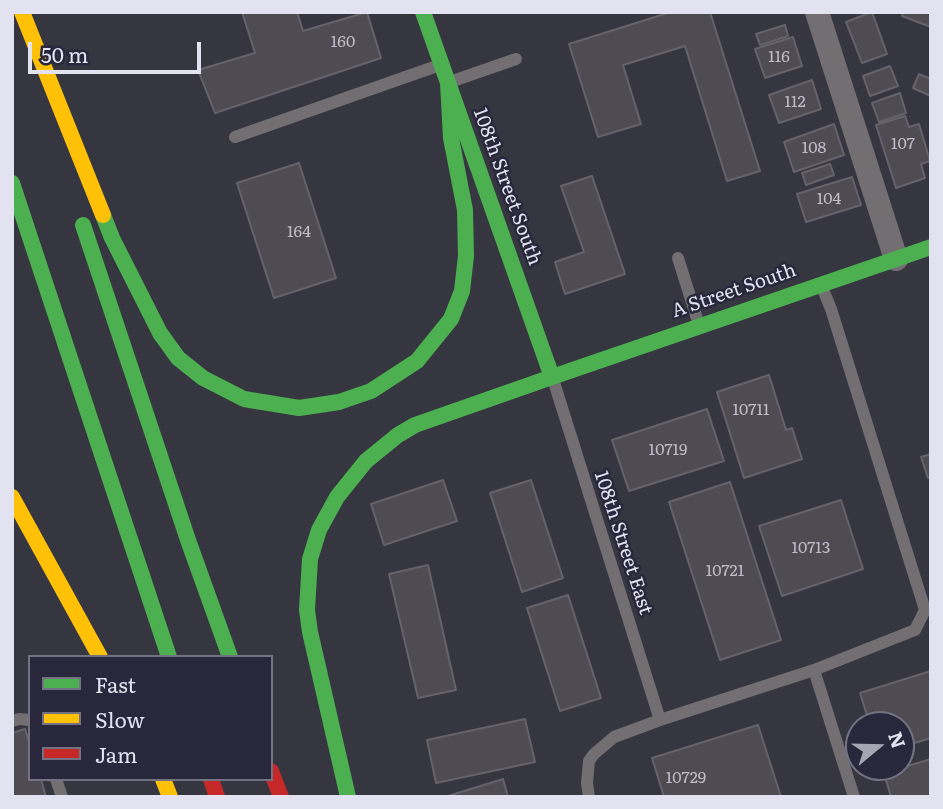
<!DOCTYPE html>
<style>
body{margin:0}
#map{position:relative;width:943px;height:809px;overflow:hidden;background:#363641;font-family:Literata,serif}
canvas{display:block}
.frame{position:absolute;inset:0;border:14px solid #e3e2f0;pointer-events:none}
.legend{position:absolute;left:28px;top:655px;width:245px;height:126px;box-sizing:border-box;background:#29273b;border:2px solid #737283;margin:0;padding:9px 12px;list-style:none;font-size:21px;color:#e3e2f0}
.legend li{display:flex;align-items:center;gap:14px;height:35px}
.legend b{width:35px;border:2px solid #737283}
.north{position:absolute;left:845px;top:711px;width:70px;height:70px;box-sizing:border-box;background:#29273b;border:2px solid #737283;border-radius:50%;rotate:71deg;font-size:19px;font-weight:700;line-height:28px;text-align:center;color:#e3e2f0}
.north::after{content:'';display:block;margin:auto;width:24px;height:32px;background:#a6a6b3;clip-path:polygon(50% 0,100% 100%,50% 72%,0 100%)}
.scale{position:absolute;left:28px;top:42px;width:173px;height:32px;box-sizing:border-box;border:4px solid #e3e2f0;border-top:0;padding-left:9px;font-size:21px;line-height:24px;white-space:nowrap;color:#e3e2f0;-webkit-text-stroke:5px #29273b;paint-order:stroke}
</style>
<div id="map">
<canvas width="943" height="809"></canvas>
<div class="frame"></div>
<ul class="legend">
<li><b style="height:9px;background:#4caf50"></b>Fast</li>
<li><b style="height:9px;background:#ffc107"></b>Slow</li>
<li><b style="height:9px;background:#c62828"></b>Jam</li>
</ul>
<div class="north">N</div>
<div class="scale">50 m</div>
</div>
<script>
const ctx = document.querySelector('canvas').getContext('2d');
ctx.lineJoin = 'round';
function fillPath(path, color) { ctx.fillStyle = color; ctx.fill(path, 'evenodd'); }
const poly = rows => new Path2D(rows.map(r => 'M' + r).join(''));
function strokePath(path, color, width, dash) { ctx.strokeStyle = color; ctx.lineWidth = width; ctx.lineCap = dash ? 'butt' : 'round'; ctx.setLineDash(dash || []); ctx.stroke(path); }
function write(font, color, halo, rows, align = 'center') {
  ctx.font = font + ' Literata,serif'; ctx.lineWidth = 5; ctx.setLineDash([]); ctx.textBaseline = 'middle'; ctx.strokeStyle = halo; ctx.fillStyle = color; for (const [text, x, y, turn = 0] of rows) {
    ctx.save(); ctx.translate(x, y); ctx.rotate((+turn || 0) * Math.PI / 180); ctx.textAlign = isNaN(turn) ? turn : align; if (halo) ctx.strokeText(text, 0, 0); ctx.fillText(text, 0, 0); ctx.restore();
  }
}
const building = poly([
 [242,12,297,12,303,31,367,12,381,58,215,113,198,70,255,53,242,12],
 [671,12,710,12,760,171,727,181,685,46,623,65,641,124,598,137,569,44,671,12],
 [872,12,887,54,862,63,846,22,872,12],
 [903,12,931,12,931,27,902,16,903,12],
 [785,25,788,36,760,45,756,34,785,25],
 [793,37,802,66,765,78,755,49,793,37],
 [890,66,898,86,870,96,863,76,890,66],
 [919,74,931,79,931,96,913,88,919,74],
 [812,80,821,109,779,123,769,95,812,80],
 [900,93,906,113,879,122,872,103,900,93],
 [905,116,909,127,919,124,930,161,921,164,925,178,896,188,876,125,905,116],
 [834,124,844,155,794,172,784,142,834,124],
 [299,163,336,278,274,298,237,183,299,163],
 [830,164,834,175,806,185,802,173,830,164],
 [592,176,625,274,565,294,555,262,584,252,561,186,592,176],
 [852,177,861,205,806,222,797,194,852,177],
 [769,375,786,430,792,428,802,459,744,478,717,392,769,375],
 [707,409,724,461,629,491,612,440,707,409],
 [931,454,931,477,928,478,921,457,931,454],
 [443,480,457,521,384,545,371,504,443,480],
 [531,480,563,578,522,592,490,493,531,480],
 [730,482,781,640,720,660,669,502,730,482],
 [841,500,863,569,782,596,759,526,841,500],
 [428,565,456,690,418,698,389,574,428,565],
 [568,595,601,698,560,711,527,608,568,595],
 [931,671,931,738,901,747,901,725,870,725,860,693,931,671],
 [525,719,535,762,436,783,427,740,525,719],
 [758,725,781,797,664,797,652,758,758,725],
 [25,729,30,745,30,779,41,779,46,797,12,797,12,733,25,729],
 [931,759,931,797,891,797,884,773,931,759],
 [503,779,508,797,445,797,503,779]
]);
fillPath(building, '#4e4b53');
strokePath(building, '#66626b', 2);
strokePath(poly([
 [450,82,516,59],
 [235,137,437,66],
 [678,258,699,325],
 [553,379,660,720],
 [814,670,854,797],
 [12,721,19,719,30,720],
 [56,779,62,797],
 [589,797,587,783,589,761,594,754,614,737,660,720,814,670,915,630,925,610,831,309,822,287]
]), '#726e72', 12);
strokePath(poly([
 [817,12,896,259]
]), '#726e72', 24);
strokePath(poly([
 [423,12,552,377],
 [12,183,169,657],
 [103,215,112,238,160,333,178,358,203,378,244,399,299,408,339,402,371,391,417,361,451,319,462,291,466,256,465,210,451,138,448,83],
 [83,225,188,540,230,657],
 [552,377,931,247],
 [348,797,310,632,307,610,310,559,319,530,337,497,366,461,398,435,415,425,552,377]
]), '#4caf50', 16);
strokePath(poly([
 [22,12,103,215],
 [12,497,100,657],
 [163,779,170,797]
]), '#ffc107', 16);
strokePath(poly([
 [271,771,281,797],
 [211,779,217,797]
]), '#c62828', 16);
write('16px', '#bebcc9', null, [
 ["160",343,42],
 ["116",779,57],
 ["112",795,102],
 ["107",903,144],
 ["108",814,148],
 ["104",829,199],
 ["164",299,232],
 ["10711",751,410],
 ["10719",668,450],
 ["10713",811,548],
 ["10721",725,571],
 ["10729",686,778]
]);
write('19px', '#e3e2f0', '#29273b', [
 ["108th Street South",507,187,70],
 ["A Street South",734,291,-19],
 ["108th Street East",623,543,72]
]);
</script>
